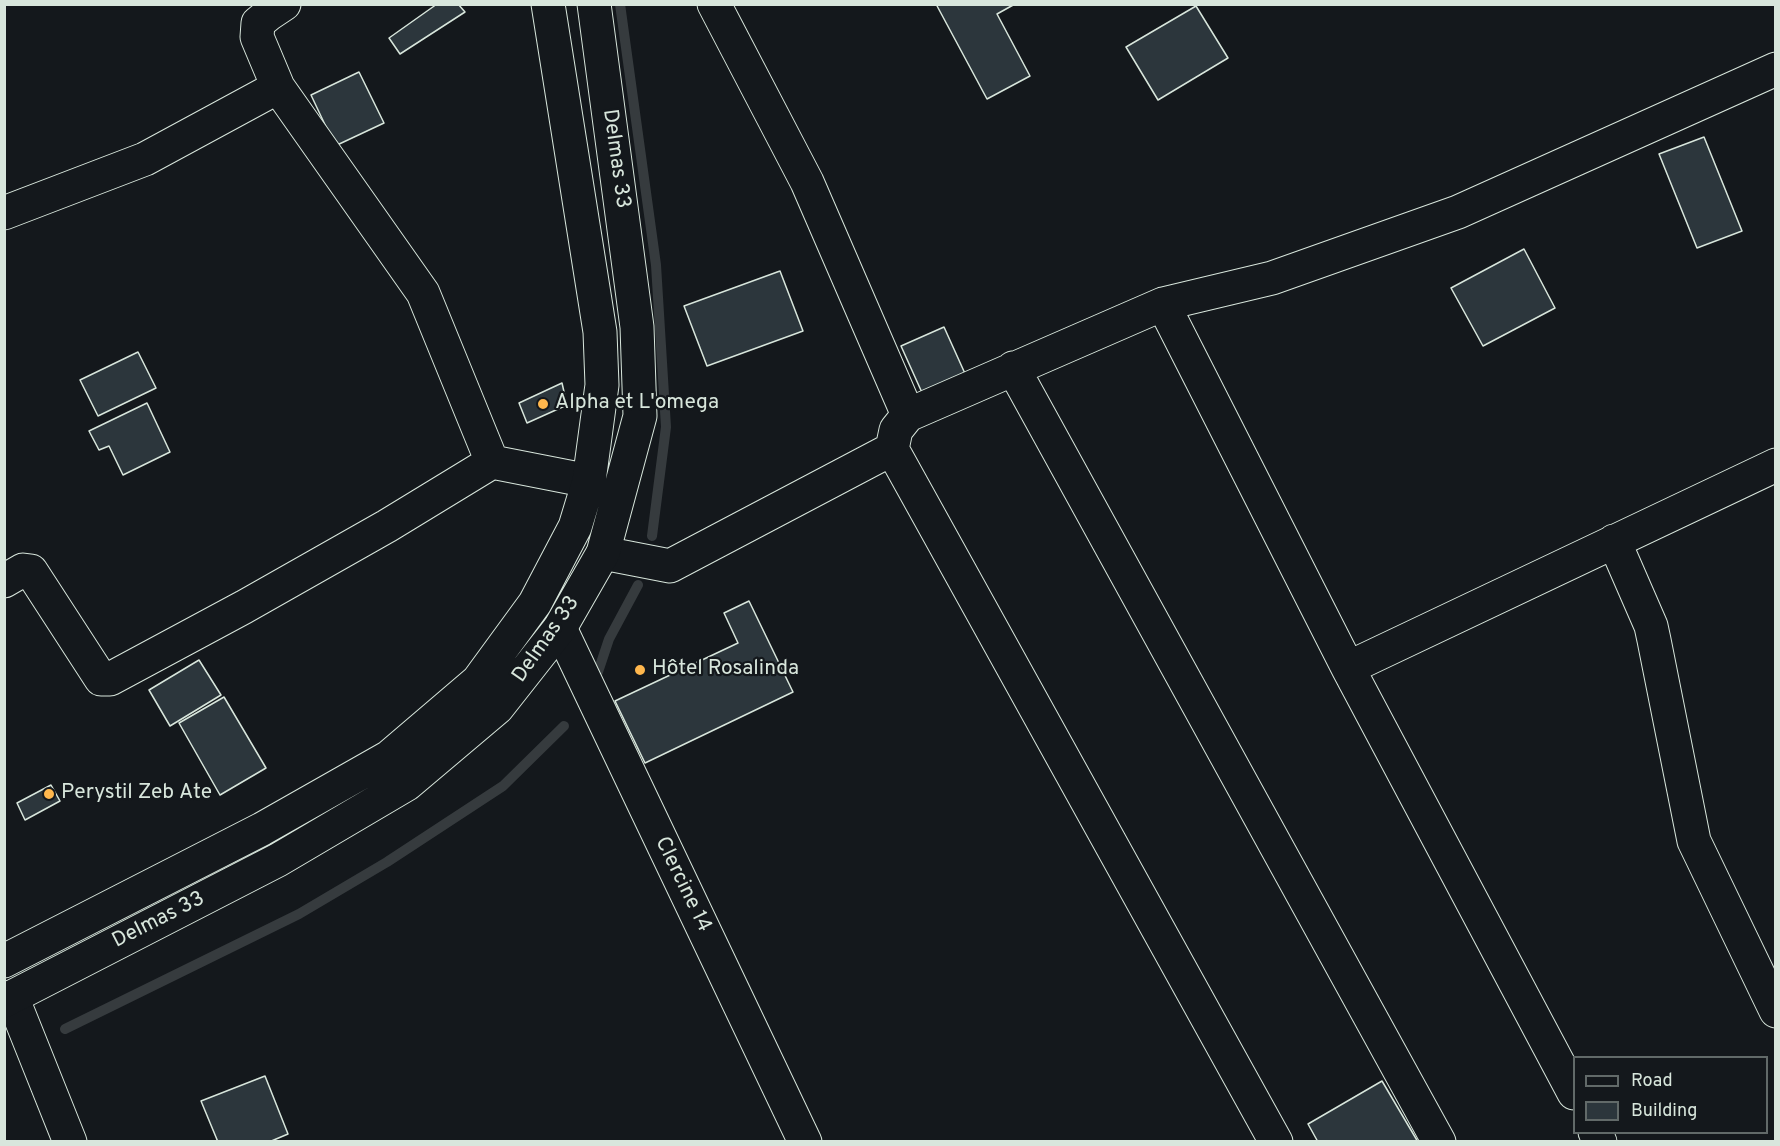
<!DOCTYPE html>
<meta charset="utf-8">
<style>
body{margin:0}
#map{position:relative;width:1780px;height:1146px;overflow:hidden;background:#14181c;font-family:Overpass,sans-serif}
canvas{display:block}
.frame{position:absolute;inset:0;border:6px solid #d8e6dc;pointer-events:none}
.legend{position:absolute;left:1573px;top:1056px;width:195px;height:78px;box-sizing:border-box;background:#14181c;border:2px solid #626a69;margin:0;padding:8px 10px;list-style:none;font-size:18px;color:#d8e6dc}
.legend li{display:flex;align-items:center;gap:12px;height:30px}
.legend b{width:30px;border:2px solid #626a69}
</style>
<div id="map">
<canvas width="1780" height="1146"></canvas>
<div class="frame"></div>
<ul class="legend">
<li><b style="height:8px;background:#14181c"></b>Road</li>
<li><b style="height:16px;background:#2c363c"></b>Building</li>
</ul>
</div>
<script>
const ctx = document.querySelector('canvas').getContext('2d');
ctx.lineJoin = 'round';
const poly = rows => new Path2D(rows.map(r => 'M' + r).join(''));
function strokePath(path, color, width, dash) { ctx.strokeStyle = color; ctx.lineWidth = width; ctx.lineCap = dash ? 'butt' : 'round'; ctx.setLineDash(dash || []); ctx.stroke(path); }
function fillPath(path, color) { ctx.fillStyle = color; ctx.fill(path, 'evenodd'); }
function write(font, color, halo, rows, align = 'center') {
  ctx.font = font + ' Overpass,sans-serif'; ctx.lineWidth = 4.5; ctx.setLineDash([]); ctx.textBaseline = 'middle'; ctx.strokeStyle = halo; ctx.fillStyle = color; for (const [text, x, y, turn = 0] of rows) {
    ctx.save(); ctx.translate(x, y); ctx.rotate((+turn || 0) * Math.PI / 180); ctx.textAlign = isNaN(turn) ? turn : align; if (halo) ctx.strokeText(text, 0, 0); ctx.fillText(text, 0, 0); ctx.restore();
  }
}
strokePath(poly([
 [620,4,656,265,666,427,652,536],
 [598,672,609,639,638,585],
 [65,1029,299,914,387,862,503,786,564,726]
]), '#363b3e', 10);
const building = poly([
 [437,4,458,4,465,12,400,54,389,38,437,4],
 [936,4,1015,4,997,14,1030,76,987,99,936,4],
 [1196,6,1228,58,1158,100,1126,47,1196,6],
 [359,72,384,123,335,146,311,95,359,72],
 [1704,137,1742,231,1697,248,1659,154,1704,137],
 [1524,249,1555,308,1483,346,1451,288,1524,249],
 [780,271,803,331,707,366,684,306,780,271],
 [944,327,967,378,924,397,901,346,944,327],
 [138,352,156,388,98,416,80,380,138,352],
 [562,383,567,405,527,423,519,403,562,383],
 [147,403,170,452,123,475,109,446,99,450,89,431,147,403],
 [749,601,793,692,645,763,615,701,738,643,724,613,749,601],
 [199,660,221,695,170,726,149,690,199,660],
 [224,697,266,768,220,795,179,723,224,697],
 [51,785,60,801,25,820,17,803,51,785],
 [265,1076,288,1134,269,1142,218,1142,201,1101,265,1076],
 [1382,1081,1418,1142,1318,1142,1308,1124,1382,1081]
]);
fillPath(building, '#2c363c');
strokePath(building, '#d8e6dc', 1.5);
const minor = poly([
 [284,4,269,14,258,23,257,37,278,87,423,293,492,462],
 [714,4,807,182,908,415],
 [4,213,145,159,278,87],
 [1163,304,1348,668,1574,1093],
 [1013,368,1439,1142],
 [1614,541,1651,626,1654,640,1694,841,1776,1011],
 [603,553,670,566,892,449],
 [4,581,23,570,31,571,101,679,110,679,244,607,387,526,492,462,589,481],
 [560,628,805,1142],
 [1348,668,1776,465],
 [12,997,70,1142],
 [1595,1132,1600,1142],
 [1276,1142,892,449,896,430,908,415,1163,304,1272,278,1458,212,1776,69]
]);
const major = poly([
 [4,961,262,829,389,757,478,681,535,603,575,527,589,481,602,385,600,332,548,4],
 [4,1001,278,860,407,784,497,708,560,628,603,553,640,416,637,327,594,4]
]);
strokePath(minor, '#d8e6dc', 35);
strokePath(major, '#d8e6dc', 35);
strokePath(minor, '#14181c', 33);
strokePath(major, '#14181c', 33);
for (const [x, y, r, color] of [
 [543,404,6,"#ffb74d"],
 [640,670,6,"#ffb74d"],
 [49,794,6,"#ffb74d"]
]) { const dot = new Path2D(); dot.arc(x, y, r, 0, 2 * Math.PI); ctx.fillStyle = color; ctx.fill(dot); strokePath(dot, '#14181c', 2); }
write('21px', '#d8e6dc', '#14181c', [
 ["Delmas 33",615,159,82],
 ["Delmas 33",547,640,-55],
 ["Clercine 14",682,885,64],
 ["Delmas 33",159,921,-27]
]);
write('21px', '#d8e6dc', '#14181c', [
 ["Alpha et L'omega",555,404],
 ["Hôtel Rosalinda",652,670],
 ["Perystil Zeb Ate",61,794]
], 'left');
</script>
